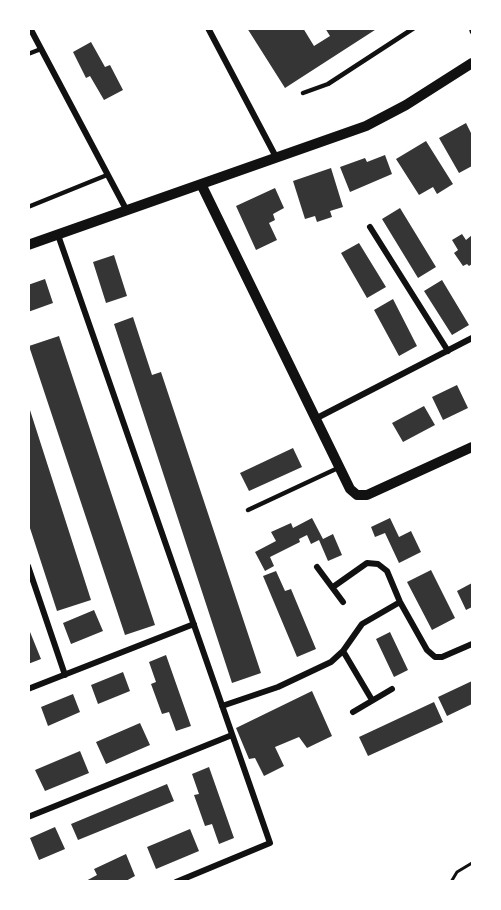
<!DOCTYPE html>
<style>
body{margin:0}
#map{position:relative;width:501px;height:910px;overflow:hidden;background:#fff;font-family:Helvetica,sans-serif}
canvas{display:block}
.frame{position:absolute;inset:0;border:30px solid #fff;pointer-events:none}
</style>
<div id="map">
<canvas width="501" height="910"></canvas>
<div class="frame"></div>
</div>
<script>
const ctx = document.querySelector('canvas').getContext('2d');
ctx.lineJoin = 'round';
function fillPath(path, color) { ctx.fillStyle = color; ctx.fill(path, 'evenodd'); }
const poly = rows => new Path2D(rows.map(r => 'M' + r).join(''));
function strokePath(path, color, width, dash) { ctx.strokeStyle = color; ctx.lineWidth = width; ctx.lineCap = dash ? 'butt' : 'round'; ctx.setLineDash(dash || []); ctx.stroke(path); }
fillPath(poly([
 [247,28,303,28,314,46,330,36,325,28,378,28,285,88],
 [91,42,105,67,110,65,123,90,104,100,90,76,86,78,73,52],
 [466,123,472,135,472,166,459,173,439,138],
 [426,141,453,184,437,194,433,187,419,195,396,159],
 [385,155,392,174,350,192,340,167,365,158,367,162],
 [331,168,343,207,330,211,332,217,317,222,315,216,305,219,293,181],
 [275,188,284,208,273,214,275,220,269,223,277,240,256,250,236,206],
 [400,208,436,267,418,278,382,219],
 [462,234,466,240,472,235,472,264,469,266,467,264,463,266,454,253,458,250,452,240],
 [359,243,386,287,367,298,341,253],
 [114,255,127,296,106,303,93,262],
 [45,279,53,303,28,312,28,285],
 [442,280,469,325,452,335,424,291],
 [393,299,417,346,399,356,374,310],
 [133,317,152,375,161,372,261,673,232,683,114,324],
 [59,336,155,625,125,635,29,346],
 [457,385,468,408,443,420,432,397],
 [424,406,435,425,403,442,392,423],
 [29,407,91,600,57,611,28,522],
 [293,448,302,467,249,491,240,473],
 [312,518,323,539,333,534,342,555,328,561,319,540,311,544,307,535,299,539,300,542,270,557,274,566,265,571,255,552,276,541,271,532,291,523,293,528],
 [390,518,399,537,411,531,421,552,399,563,385,533,375,537,371,527],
 [431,570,455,618,432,630,407,582],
 [276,571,285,591,291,589,316,649,297,657,263,576],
 [472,583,472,607,466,610,457,591],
 [94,610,103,631,71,644,63,623],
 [28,627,41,659,28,664],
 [390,632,408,670,394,677,376,639],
 [166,655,191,726,176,731,169,712,162,714,151,684,156,682,149,662],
 [123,672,130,691,98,704,91,685],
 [472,681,472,704,447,716,438,697],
 [312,691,332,736,307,748,299,737,275,747,284,766,264,776,255,758,249,759,236,728],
 [73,694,80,712,48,726,41,707],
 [434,702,443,722,368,756,359,737],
 [140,723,150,745,106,764,96,742],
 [80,751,89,773,45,791,35,770],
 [209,767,234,838,219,844,212,824,205,826,194,795,199,794,192,774],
 [167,784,174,801,78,840,71,824],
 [55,827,65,849,39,860,30,838],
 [190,829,199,851,156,869,147,847],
 [126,854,135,876,124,882,84,882,97,875,94,869]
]), '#353535');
strokePath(poly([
 [451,882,457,872,472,863]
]), '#111', 3);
strokePath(poly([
 [471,28,472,32],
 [28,54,41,49],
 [303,93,328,84,414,28],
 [28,207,107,175],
 [248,510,338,468]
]), '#111', 4.5);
strokePath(poly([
 [30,28,127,211],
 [208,28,276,157],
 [370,227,448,351],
 [58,235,270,843,176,882],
 [315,419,472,338],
 [28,566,65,675],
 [317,567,343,602],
 [333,587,367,563,378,564,387,571,400,602,427,650,435,657,442,657,472,644],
 [343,651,372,700],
 [28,689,194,624],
 [222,706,278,687,331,662,343,651,362,624,400,602],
 [353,712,392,689],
 [28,817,232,735]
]), '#111', 6);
strokePath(poly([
 [202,186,350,489,357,495,367,495,472,447],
 [28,245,366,126,406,105,472,63]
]), '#111', 10);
</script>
